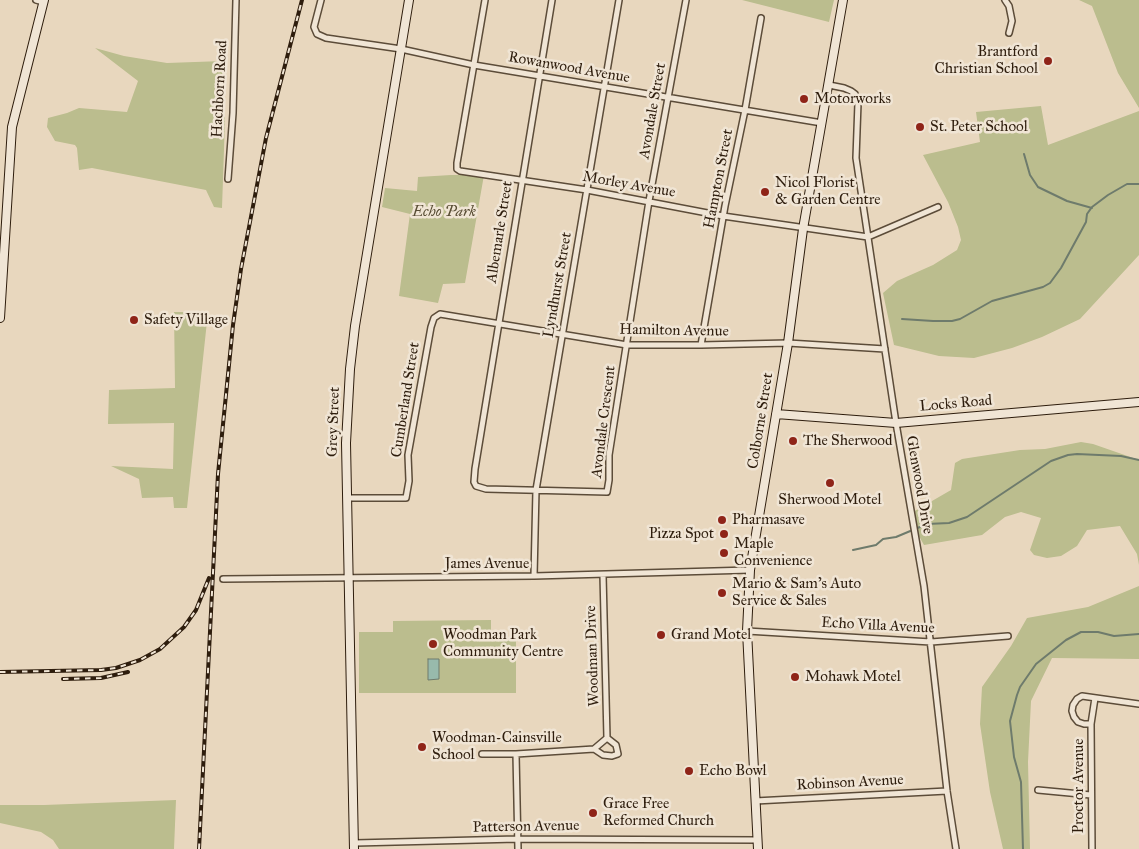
<!DOCTYPE html>
<style>
body{margin:0}
canvas{display:block;background:#e8d7be}
</style>
<canvas width="1139" height="849"></canvas>
<script>
const ctx = document.querySelector('canvas').getContext('2d');
ctx.lineJoin = 'round';
function fillPath(path, color) { ctx.fillStyle = color; ctx.fill(path, 'evenodd'); }
const poly = rows => new Path2D(rows.map(r => 'M' + r).join(''));
function strokePath(path, color, width, dash) { ctx.strokeStyle = color; ctx.lineWidth = width; ctx.lineCap = dash ? 'butt' : 'round'; ctx.setLineDash(dash || []); ctx.stroke(path); }
function write(font, color, halo, rows, align = 'center') {
  ctx.font = font + ' "IM FELL Great Primer",serif'; ctx.lineWidth = 5; ctx.setLineDash([]); ctx.textBaseline = 'middle'; ctx.strokeStyle = halo; ctx.fillStyle = color; for (const [text, x, y, turn = 0] of rows) {
    ctx.save(); ctx.translate(x, y); ctx.rotate((+turn || 0) * Math.PI / 180); ctx.textAlign = isNaN(turn) ? turn : align; if (halo) ctx.strokeText(text, 0, 0); ctx.fillText(text, 0, 0); ctx.restore();
  }
}
fillPath(poly([
 [742,0,834,0,829,22],
 [1079,0,1139,0,1139,108,1118,73,1092,6],
 [95,48,124,56,167,63,223,61,225,120,222,208,214,207,206,190,92,168,79,170,77,148,75,145,55,141,47,127,48,118,67,113,79,108,127,112,138,81],
 [1041,106,1048,145,1139,111,1139,255,1080,319,1042,337,1012,348,974,358,939,356,894,345,883,293,897,281,933,265,957,250,961,240,958,227,948,202,923,155,980,142,976,112],
 [451,175,484,175,465,283,443,284,438,303,399,296,410,214,382,207,385,188,417,191,418,177],
 [174,312,208,312,187,508,174,508,173,497,142,498,139,479,111,466,173,469,174,423,108,424,109,390,175,388],
 [1081,442,1093,444,1139,460,1139,565,1137,554,1120,526,1087,530,1077,546,1061,556,1047,558,1034,555,1030,550,1041,518,1021,512,1005,517,982,535,924,545,915,529,913,512,951,490,955,463,962,459,1020,450,1045,449],
 [1139,586,1139,659,1052,658,1031,701,1028,762,1030,849,1003,849,990,792,980,724,982,687,1011,646,1027,618,1088,607],
 [491,620,491,640,516,640,516,693,359,693,359,632,393,632,393,621],
 [176,800,174,849,59,849,53,840,41,832,0,823,0,805,44,805]
]), '#bbbd8e');
const water = poly([
 [428,659,439,659,439,679,428,680,428,659]
]);
fillPath(water, '#98baac');
strokePath(water, '#6e7b6c', 1);
strokePath(poly([
 [1024,154,1030,175,1038,187,1067,201,1092,208],
 [902,319,933,321,952,321,960,319,992,301,1043,287,1050,283,1061,268,1086,222,1087,214,1092,207,1108,195,1127,184,1139,184],
 [853,550,876,545,883,539,896,537,927,524,949,523,967,517,1051,461,1068,455,1077,454,1121,456,1139,460],
 [1023,849,1021,782,1014,757,1010,721,1017,695,1020,687,1036,664,1066,640,1081,632,1098,632,1114,636,1139,634]
]), '#6e7b6c', 2);
const street = poly([
 [36,0,43,2],
 [321,0,314,27,317,34,326,38,401,49,474,65,822,123],
 [485,0,457,163,457,169,460,171,587,190,723,216,868,237,938,207],
 [552,0,475,469,474,482,476,486,486,489,607,492,609,480,609,455,649,201,686,0],
 [1005,0,1009,6,1012,21,1009,33],
 [829,85,844,88,851,91,855,94,858,103,856,158,896,423,924,586,947,791,956,849],
 [228,179,233,113,236,0],
 [701,345,725,206,745,110,761,18],
 [347,498,406,498,409,481,408,455,431,327,434,318,440,314,627,345,701,345,788,343,885,349],
 [603,575,607,738,616,745,618,754,612,756,603,755,594,749,607,738],
 [534,576,536,490,619,0],
 [223,579,534,576,750,570],
 [747,631,931,642,1008,636],
 [1091,724,1084,724,1078,722,1074,717,1072,711,1073,705,1077,699,1082,696,1139,704],
 [482,754,516,754,594,749],
 [516,754,518,849],
 [1038,790,1091,795],
 [755,801,947,791],
 [355,843,517,839,757,840],
 [1092,849,1091,724,1095,698]
]);
const secondary = poly([
 [0,318,12,127,44,0],
 [776,414,896,423,1139,402],
 [354,849,346,443,350,369,355,326,409,0],
 [758,849,747,631,750,570,788,343,803,229,843,0]
]);
strokePath(street, '#5c4c39', 8);
strokePath(secondary, '#2e1d0d', 10);
strokePath(street, '#f0e5d5', 5);
strokePath(secondary, '#f0e5d5', 8);
const rail = poly([
 [0,672,101,670,116,668,140,660,160,649,184,627,196,610,209,578],
 [63,679,101,678,128,672],
 [199,849,218,474,233,325,241,269,266,138,302,0]
]);
strokePath(rail, '#2e1d0d', 4);
strokePath(rail, '#f0e5d5', 2, [5.5]);
for (const [x, y, r, color] of [
 [1048,61,5,"#8f2418"],
 [804,99,5,"#8f2418"],
 [920,127,5,"#8f2418"],
 [765,192,5,"#8f2418"],
 [134,320,5,"#8f2418"],
 [793,441,5,"#8f2418"],
 [830,483,5,"#8f2418"],
 [722,520,5,"#8f2418"],
 [724,534,5,"#8f2418"],
 [724,553,5,"#8f2418"],
 [722,593,5,"#8f2418"],
 [661,635,5,"#8f2418"],
 [433,644,5,"#8f2418"],
 [795,677,5,"#8f2418"],
 [422,747,5,"#8f2418"],
 [689,771,5,"#8f2418"],
 [593,813,5,"#8f2418"]
]) { const dot = new Path2D(); dot.arc(x, y, r, 0, 2 * Math.PI); ctx.fillStyle = color; ctx.fill(dot); strokePath(dot, '#f0e5d5', 2); }
write('15px', '#2e1d0d', '#f0e5d5', [
 ["Brantford",1038,52,"right"],
 ["Christian School",1038,69,"right"],
 ["Motorworks",814,99],
 ["St. Peter School",930,127],
 ["Nicol Florist",775,183],
 ["& Garden Centre",775,200],
 ["Safety Village",144,320],
 ["The Sherwood",803,441],
 ["Sherwood Motel",830,500,"center"],
 ["Pharmasave",732,520],
 ["Pizza Spot",714,534,"right"],
 ["Maple",734,544],
 ["Convenience",734,561],
 ["Mario & Sam's Auto",732,584],
 ["Service & Sales",732,601],
 ["Woodman Park",443,635],
 ["Community Centre",443,652],
 ["Grand Motel",671,635],
 ["Mohawk Motel",805,677],
 ["Woodman-Cainsville",432,738],
 ["School",432,755],
 ["Echo Bowl",699,771],
 ["Grace Free",603,804],
 ["Reformed Church",603,821]
], 'left');
write('15px', '#2e1d0d', '#f0e5d5', [
 ["Rowanwood Avenue",569,68,10],
 ["Hachborn Road",220,89,-87],
 ["Avondale Street",653,111,-80],
 ["Hampton Street",719,179,-79],
 ["Morley Avenue",629,185,10],
 ["Albemarle Street",500,232,-81],
 ["Lyndhurst Street",558,285,-80],
 ["Hamilton Avenue",674,331,1],
 ["Cumberland Street",406,400,-81],
 ["Locks Road",956,404,-5],
 ["Colborne Street",761,421,-81],
 ["Grey Street",334,422,-88],
 ["Avondale Crescent",604,422,-83],
 ["Glenwood Drive",919,485,80],
 ["James Avenue",487,564],
 ["Echo Villa Avenue",878,626,3],
 ["Woodman Drive",593,656,-92],
 ["Robinson Avenue",850,783,-3],
 ["Proctor Avenue",1079,786,-90],
 ["Patterson Avenue",526,827,-1]
]);
write('italic 15px', '#584d34', '#f0e5d5', [
 ["Echo Park",444,212]
]);
</script>
